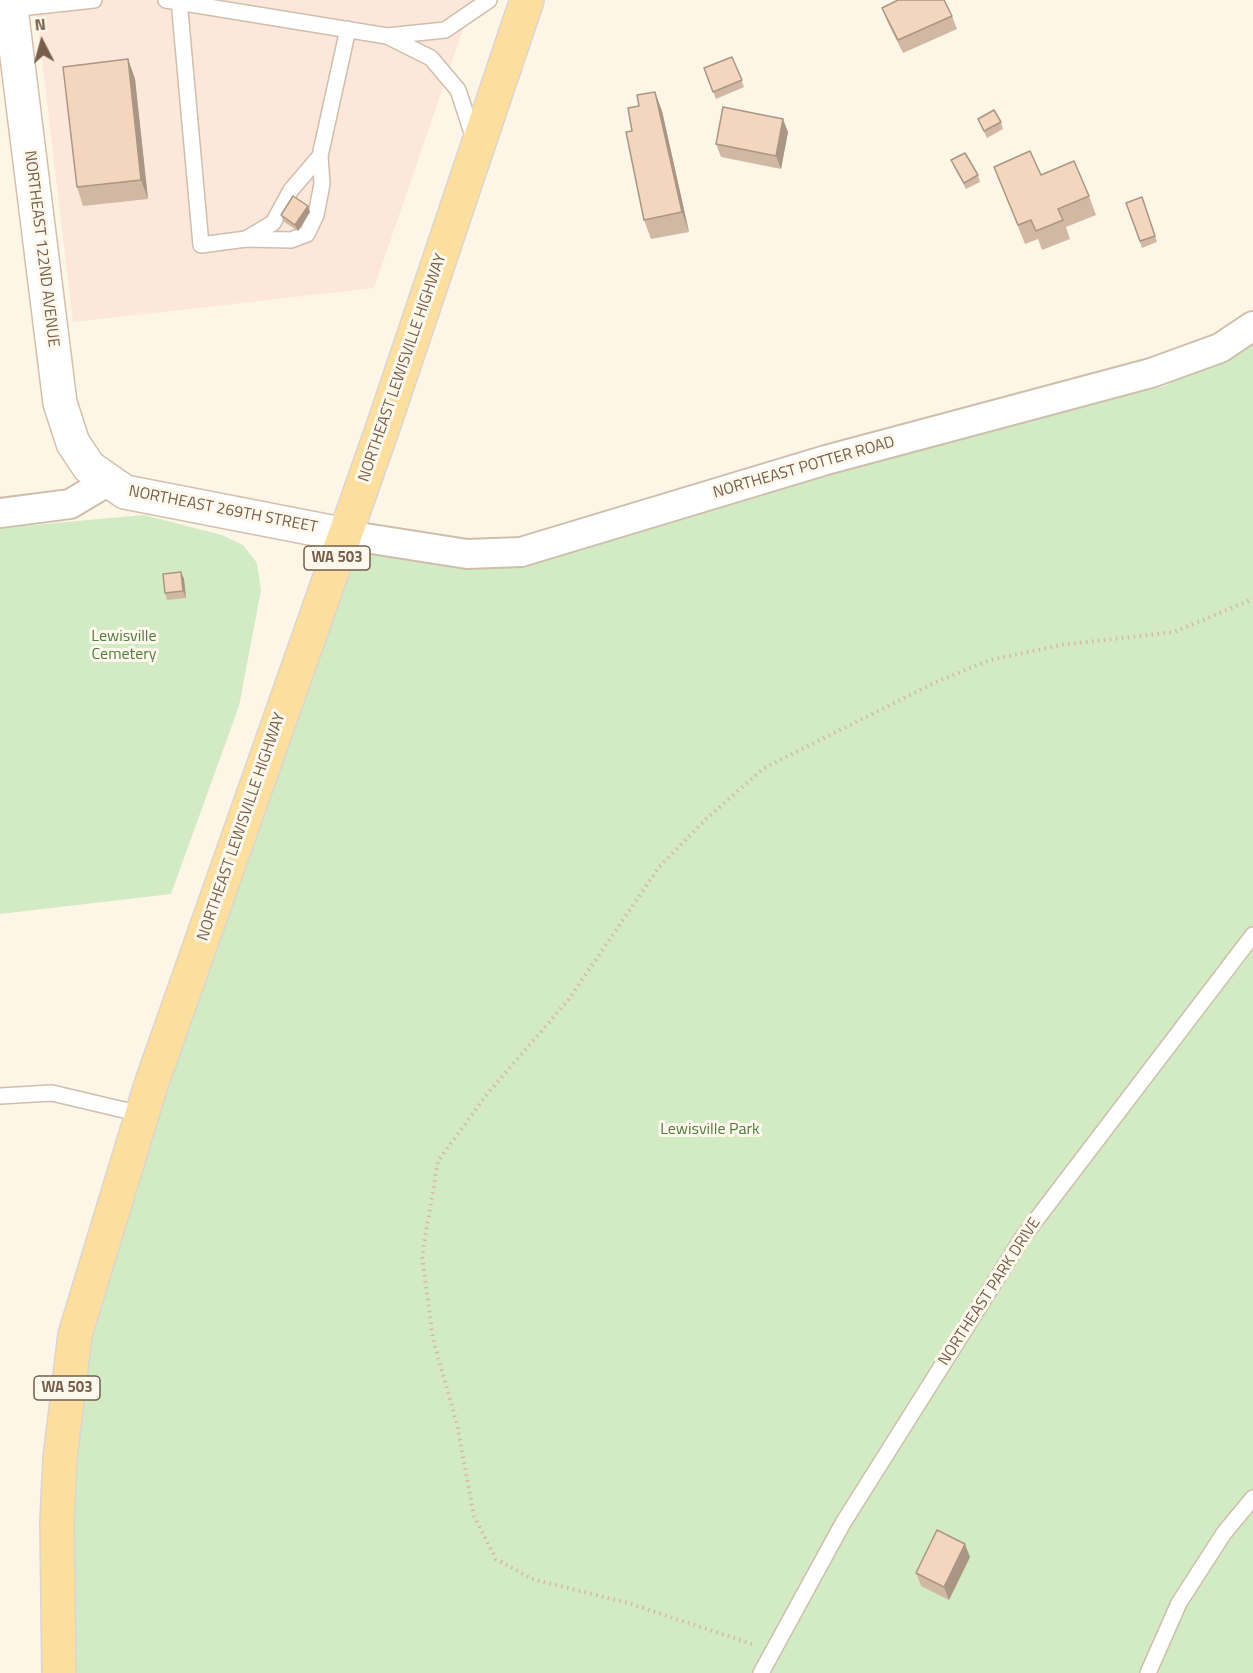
<!DOCTYPE html>
<style>
body{margin:0}
#map{position:relative;width:1253px;height:1673px;overflow:hidden;background:#fdf5e6;font-family:"Titillium Web",sans-serif}
canvas{display:block}
.north{position:absolute;left:12px;top:12px;width:60px;height:60px;-webkit-text-stroke:4px #fff9ed;paint-order:stroke;rotate:354deg;font-size:16px;font-weight:700;line-height:24px;text-align:center;color:#775d4a}
.north::after{content:'';display:block;margin:auto;width:21px;height:27px;background:#775d4a;clip-path:polygon(50% 0,100% 100%,50% 72%,0 100%)}
</style>
<div id="map">
<canvas width="1253" height="1673"></canvas>
<div class="north">N</div>
</div>
<script>
const ctx = document.querySelector('canvas').getContext('2d');
ctx.lineJoin = 'round';
function fillPath(path, color) { ctx.fillStyle = color; ctx.fill(path, 'evenodd'); }
const poly = rows => new Path2D(rows.map(r => 'M' + r).join(''));
function strokePath(path, color, width, dash) { ctx.strokeStyle = color; ctx.lineWidth = width; ctx.lineCap = dash ? 'butt' : 'round'; ctx.setLineDash(dash || []); ctx.stroke(path); }
function write(font, color, halo, rows, align = 'center') {
  ctx.font = font + ' "Titillium Web",sans-serif'; ctx.lineWidth = 6; ctx.setLineDash([]); ctx.textBaseline = 'middle'; ctx.strokeStyle = halo; ctx.fillStyle = color; for (const [text, x, y, turn = 0] of rows) {
    ctx.save(); ctx.translate(x, y); ctx.rotate((+turn || 0) * Math.PI / 180); ctx.textAlign = isNaN(turn) ? turn : align; if (halo) ctx.strokeText(text, 0, 0); ctx.fillText(text, 0, 0); ctx.restore();
  }
}
fillPath(poly([
 [35,0,473,0,374,288,73,322]
]), '#fde7da');
fillPath(poly([
 [1253,339,1253,1673,59,1673,70,1363,346,535,469,565,1165,386],
 [144,515,222,535,243,545,257,563,261,590,239,706,171,894,0,914,0,528]
]), '#d2ebc4');
const lane = poly([
 [166,0,387,36],
 [179,0,201,245,246,239,291,240,307,234,316,215,322,184,320,156,348,29],
 [11,9,94,0],
 [475,142,458,90,431,58,387,36,445,30,489,0],
 [246,239,273,223,291,190,320,156],
 [0,1096,52,1093,141,1114],
 [761,1673,843,1523,1023,1237,1253,935],
 [1148,1673,1179,1603,1224,1533,1253,1498]
]);
const street = poly([
 [0,513,70,504,107,482],
 [346,535,467,554,521,552,826,460,1151,373,1220,348,1253,326]
]);
const secondary = poly([
 [10,0,60,403,73,443,89,467,125,492,346,535]
]);
const primary = poly([
 [59,1673,57,1521,60,1459,75,1335,151,1085,382,430,527,0]
]);
strokePath(lane, '#cfbeac', 18);
strokePath(street, '#cfbeac', 32);
strokePath(secondary, '#d4c0ac', 36);
strokePath(primary, '#dcd5d0', 36);
strokePath(poly([
 [752,1644,628,1603,532,1579,496,1559,474,1516,457,1424,433,1339,422,1256,438,1161,488,1093,569,999,659,867,706,819,764,768,936,682,990,660,1061,645,1174,632,1253,599]
]), '#d8b9a0', 4, [1.5, 4.5]);
strokePath(lane, '#fff', 15);
strokePath(street, '#fff', 28);
strokePath(secondary, '#fff', 33);
strokePath(primary, '#fcdf9e', 33);
fillPath(poly([
 [882,8,952,16,957,29,903,53,887,21],
 [732,57,744,87,716,99,704,68],
 [128,59,135,79,148,199,83,206,77,187],
 [662,111,689,232,651,239,644,220,632,131],
 [978,119,1001,122,1003,129,987,138],
 [788,132,781,169,721,157,716,144],
 [951,160,978,175,980,182,966,189,954,167],
 [994,167,1041,175,1089,196,1096,215,1066,227,1070,239,1042,250,1038,239,1025,244],
 [1142,197,1157,242,1142,248,1126,203],
 [308,206,310,212,298,231,283,221,281,215],
 [181,572,184,579,186,598,167,600,165,593],
 [970,1557,949,1600,921,1586,916,1573]
]), '#d1b8a3');
fillPath(poly([
 [128,59,135,79,148,199,141,180],
 [655,92,662,111,689,232,682,212],
 [783,119,788,132,781,169,776,156],
 [308,206,310,212,298,231,295,225],
 [181,572,184,579,186,598,183,591],
 [965,1544,970,1557,949,1600,944,1587]
]), '#aa9684');
const building = poly([
 [898,0,944,0,952,16,898,40,882,8,898,0],
 [732,57,742,80,713,92,704,68,732,57],
 [128,59,141,180,77,187,63,67,128,59],
 [655,92,682,212,644,220,626,132,632,131,628,108,639,106,637,95,655,92],
 [723,107,783,119,776,156,716,144,723,107],
 [994,110,1001,122,984,131,978,119,994,110],
 [1030,151,1041,175,1074,161,1089,196,1058,209,1063,220,1036,231,1031,220,1018,225,994,167,1030,151],
 [965,153,978,175,964,183,951,160,965,153],
 [293,196,308,206,295,225,281,215,293,196],
 [1142,197,1155,236,1140,241,1126,203,1142,197],
 [181,572,183,591,165,593,163,574,181,572],
 [937,1530,965,1544,944,1587,916,1573,937,1530]
]);
fillPath(building, '#f3d6bd');
strokePath(building, '#aa9684', 1.5);
for (const [x, y, w] of [
 [337,558,66],
 [67,1388,66]
]) { const box = new Path2D(); box.roundRect(x - w / 2, y - 12, w, 24, 4.5); ctx.fillStyle = '#fff9ed'; ctx.fill(box); strokePath(box, '#775d4a', 1.5); }
write('bold 15px', '#775d4a', null, [
 ["WA 503",337,558],
 ["WA 503",67,1388]
]);
write('16px', '#775d4a', '#fff9ed', [
 ["NORTHEAST 122ND AVENUE",41,249,83],
 ["NORTHEAST LEWISVILLE HIGHWAY",403,368,-71],
 ["NORTHEAST POTTER ROAD",804,468,-16],
 ["NORTHEAST 269TH STREET",223,510,11],
 ["NORTHEAST LEWISVILLE HIGHWAY",242,827,-71],
 ["NORTHEAST PARK DRIVE",990,1292,-57]
]);
write('16px', '#507d42', '#fff9ed', [
 ["Lewisville",124,637],
 ["Cemetery",124,655],
 ["Lewisville Park",710,1130]
]);
</script>
